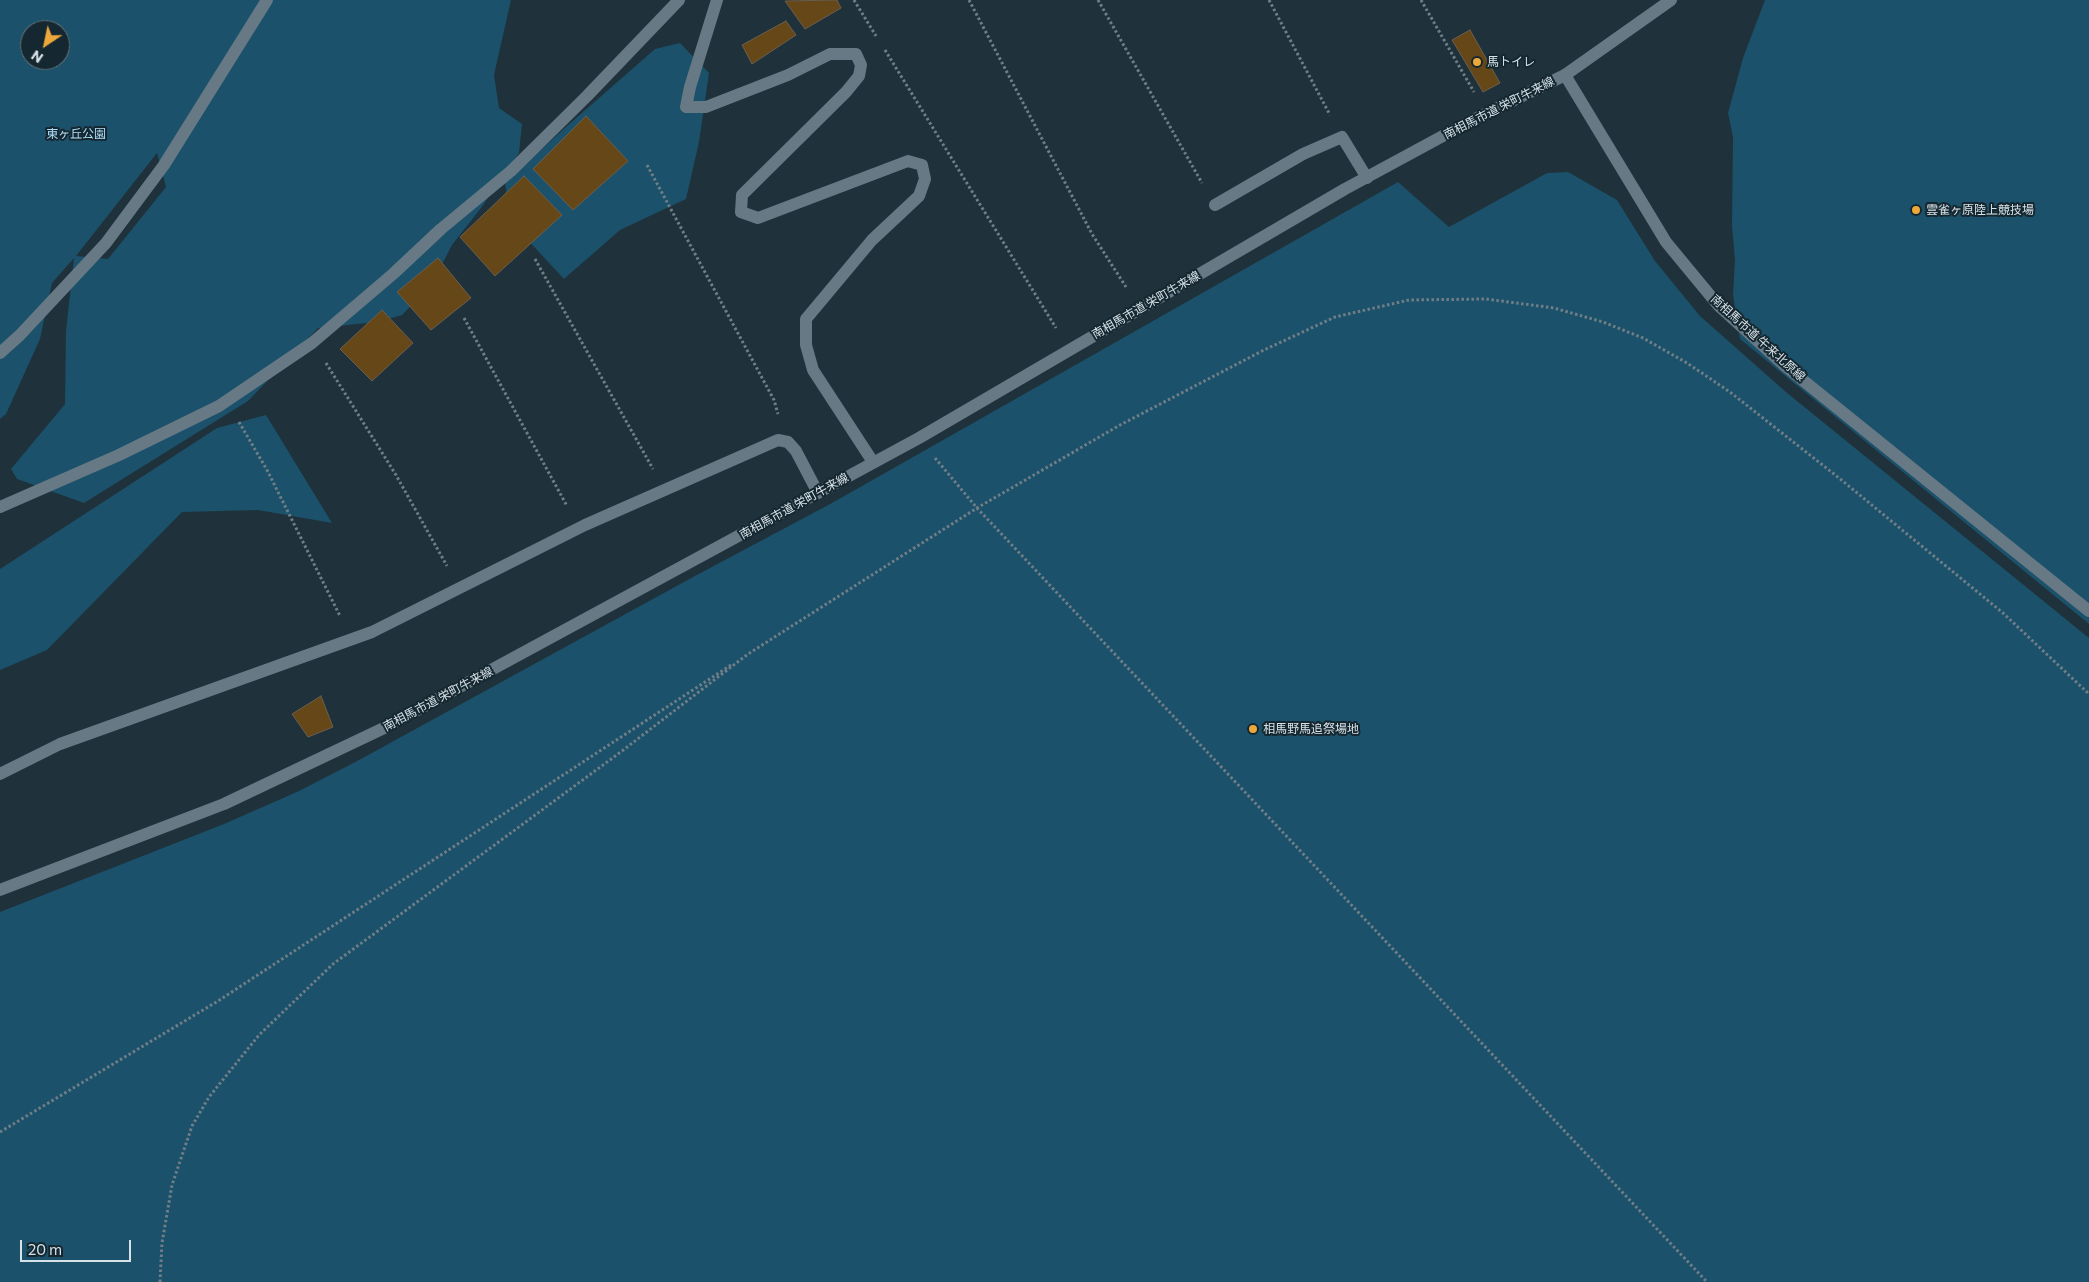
<!DOCTYPE html>
<meta charset="utf-8">
<style>
body{margin:0}
#map{position:relative;width:2089px;height:1282px;overflow:hidden;background:#1f313a;font-family:Commissioner,sans-serif}
canvas{display:block}
.north{position:absolute;left:20px;top:20px;width:50px;height:50px;box-sizing:border-box;background:#152730;border:1px solid #63727a;border-radius:50%;rotate:214deg;font-size:14px;font-weight:700;line-height:20px;text-align:center;color:#d7e2e8}
.north::after{content:'';display:block;margin:auto;width:18px;height:22px;background:#eda83b;clip-path:polygon(50% 0,100% 100%,50% 72%,0 100%)}
.scale{position:absolute;left:20px;top:1240px;width:111px;height:22px;box-sizing:border-box;border:2px solid #d7e2e8;border-top:0;padding-left:6px;font-size:15px;line-height:18px;white-space:nowrap;color:#d7e2e8;-webkit-text-stroke:4px #152730;paint-order:stroke}
</style>
<div id="map">
<canvas width="2089" height="1282"></canvas>
<div class="north">N</div>
<div class="scale">20 m</div>
</div>
<script>
const ctx = document.querySelector('canvas').getContext('2d');
ctx.lineJoin = 'round';
function fillPath(path, color) { ctx.fillStyle = color; ctx.fill(path, 'evenodd'); }
const poly = rows => new Path2D(rows.map(r => 'M' + r).join(''));
function strokePath(path, color, width, dash) { ctx.strokeStyle = color; ctx.lineWidth = width; ctx.lineCap = dash ? 'butt' : 'round'; ctx.setLineDash(dash || []); ctx.stroke(path); }
function write(font, color, halo, rows, align = 'center') {
  ctx.font = font + ' Commissioner,"Noto Sans JP",sans-serif'; ctx.lineWidth = 4; ctx.setLineDash([]); ctx.textBaseline = 'middle'; ctx.strokeStyle = halo; ctx.fillStyle = color; for (const [text, x, y, turn = 0] of rows) {
    ctx.save(); ctx.translate(x, y); ctx.rotate((+turn || 0) * Math.PI / 180); ctx.textAlign = isNaN(turn) ? turn : align; if (halo) ctx.strokeText(text, 0, 0); ctx.fillText(text, 0, 0); ctx.restore();
  }
}
fillPath(poly([
 [0,0,511,0,494,75,499,108,522,124,519,153,481,208,452,245,432,284,402,315,377,322,318,328,248,401,84,503,17,479,11,469,65,404,66,331,74,258,52,283,40,339,6,414,0,419],
 [30,30,60,30,60,60,30,60],
 [157,153,166,187,108,259,76,256],
 [1765,0,2089,0,2089,624,1740,339,1733,295,1735,260,1732,226,1733,137,1728,113,1743,58],
 [680,43,709,73,699,142,686,199,620,230,564,279,511,222,505,183,567,126,655,49],
 [1568,172,1617,200,1655,261,1700,316,1786,392,2089,638,2089,1282,0,1282,0,912,224,824,299,791,359,760,693,577,832,503,1398,182,1449,227,1547,173],
 [266,415,332,523,258,510,182,512,47,650,0,670,0,569,217,428]
]), '#1b516a');
const building = poly([
 [837,0,841,8,805,29,785,1,837,0],
 [786,21,796,35,752,64,742,45,786,21],
 [1470,30,1500,83,1483,92,1452,40,1470,30],
 [586,116,628,161,573,210,533,169,586,116],
 [524,176,562,215,495,276,460,237,524,176],
 [438,258,471,298,431,330,397,292,438,258],
 [382,310,413,343,372,381,340,349,382,310],
 [321,696,333,727,308,737,292,714,321,696]
]);
fillPath(building, '#654718');
strokePath(building, '#6b5f4f', 1);
strokePath(poly([
 [854,0,876,36],
 [969,0,1092,234,1126,287],
 [1098,0,1202,183],
 [1269,0,1330,115],
 [1421,0,1474,92],
 [885,50,1056,328],
 [647,165,774,400,778,414],
 [535,259,653,469],
 [464,318,567,506],
 [326,363,396,475,447,566],
 [239,422,267,470,340,616],
 [935,458,977,508,1707,1282],
 [0,1132,218,1001,731,665],
 [160,1282,162,1243,172,1185,192,1126,209,1097,259,1035,333,964,622,751,748,654,977,508,1120,425,1264,350,1335,317,1409,300,1486,299,1554,308,1603,322,1643,338,1687,363,1730,392,1839,478,2003,613,2089,694]
]), '#707f87', 3, [2.5, 2.5]);
strokePath(poly([
 [717,0,690,87,686,107,706,107,788,75,830,54,856,54,861,65,859,76,846,92,742,195,741,212,758,218,908,161,922,165,925,179,919,196,872,240,806,319,806,345,813,370,873,462],
 [1215,205,1303,154,1342,137,1367,178],
 [0,507,119,455,219,406,312,343,393,274,441,229,511,171,587,96,679,0],
 [0,774,60,744,372,632,585,525,778,440,788,442,796,451,818,493]
]), '#667984', 12);
strokePath(poly([
 [0,353,20,335,106,243,164,165,267,0],
 [0,890,224,804,384,728,919,438,1345,189,1465,124,1565,75]
]), '#667984', 12);
strokePath(poly([
 [1671,0,1565,75,1666,242,1718,305,1784,365,2089,611]
]), '#667984', 12);
for (const [x, y, r, color] of [
 [1477,62,5,"#eda83b"],
 [1916,210,5,"#eda83b"],
 [1253,729,5,"#eda83b"]
]) { const dot = new Path2D(); dot.arc(x, y, r, 0, 2 * Math.PI); ctx.fillStyle = color; ctx.fill(dot); strokePath(dot, '#152730', 2); }
write('12px', '#d7e2e8', '#152730', [
 ["馬トイレ",1487,62],
 ["雲雀ヶ原陸上競技場",1926,210],
 ["相馬野馬追祭場地",1263,729]
], 'left');
write('12px', '#d7e2e8', '#152730', [
 ["南相馬市道 栄町牛来線",1499,108,-27],
 ["南相馬市道 栄町牛来線",1146,305,-30],
 ["南相馬市道 牛来北原線",1758,338,42],
 ["南相馬市道 栄町牛来線",794,506,-29],
 ["南相馬市道 栄町牛来線",438,699,-28]
]);
write('12px', '#afdffa', '#152730', [
 ["東ヶ丘公園",76,134]
]);
</script>
